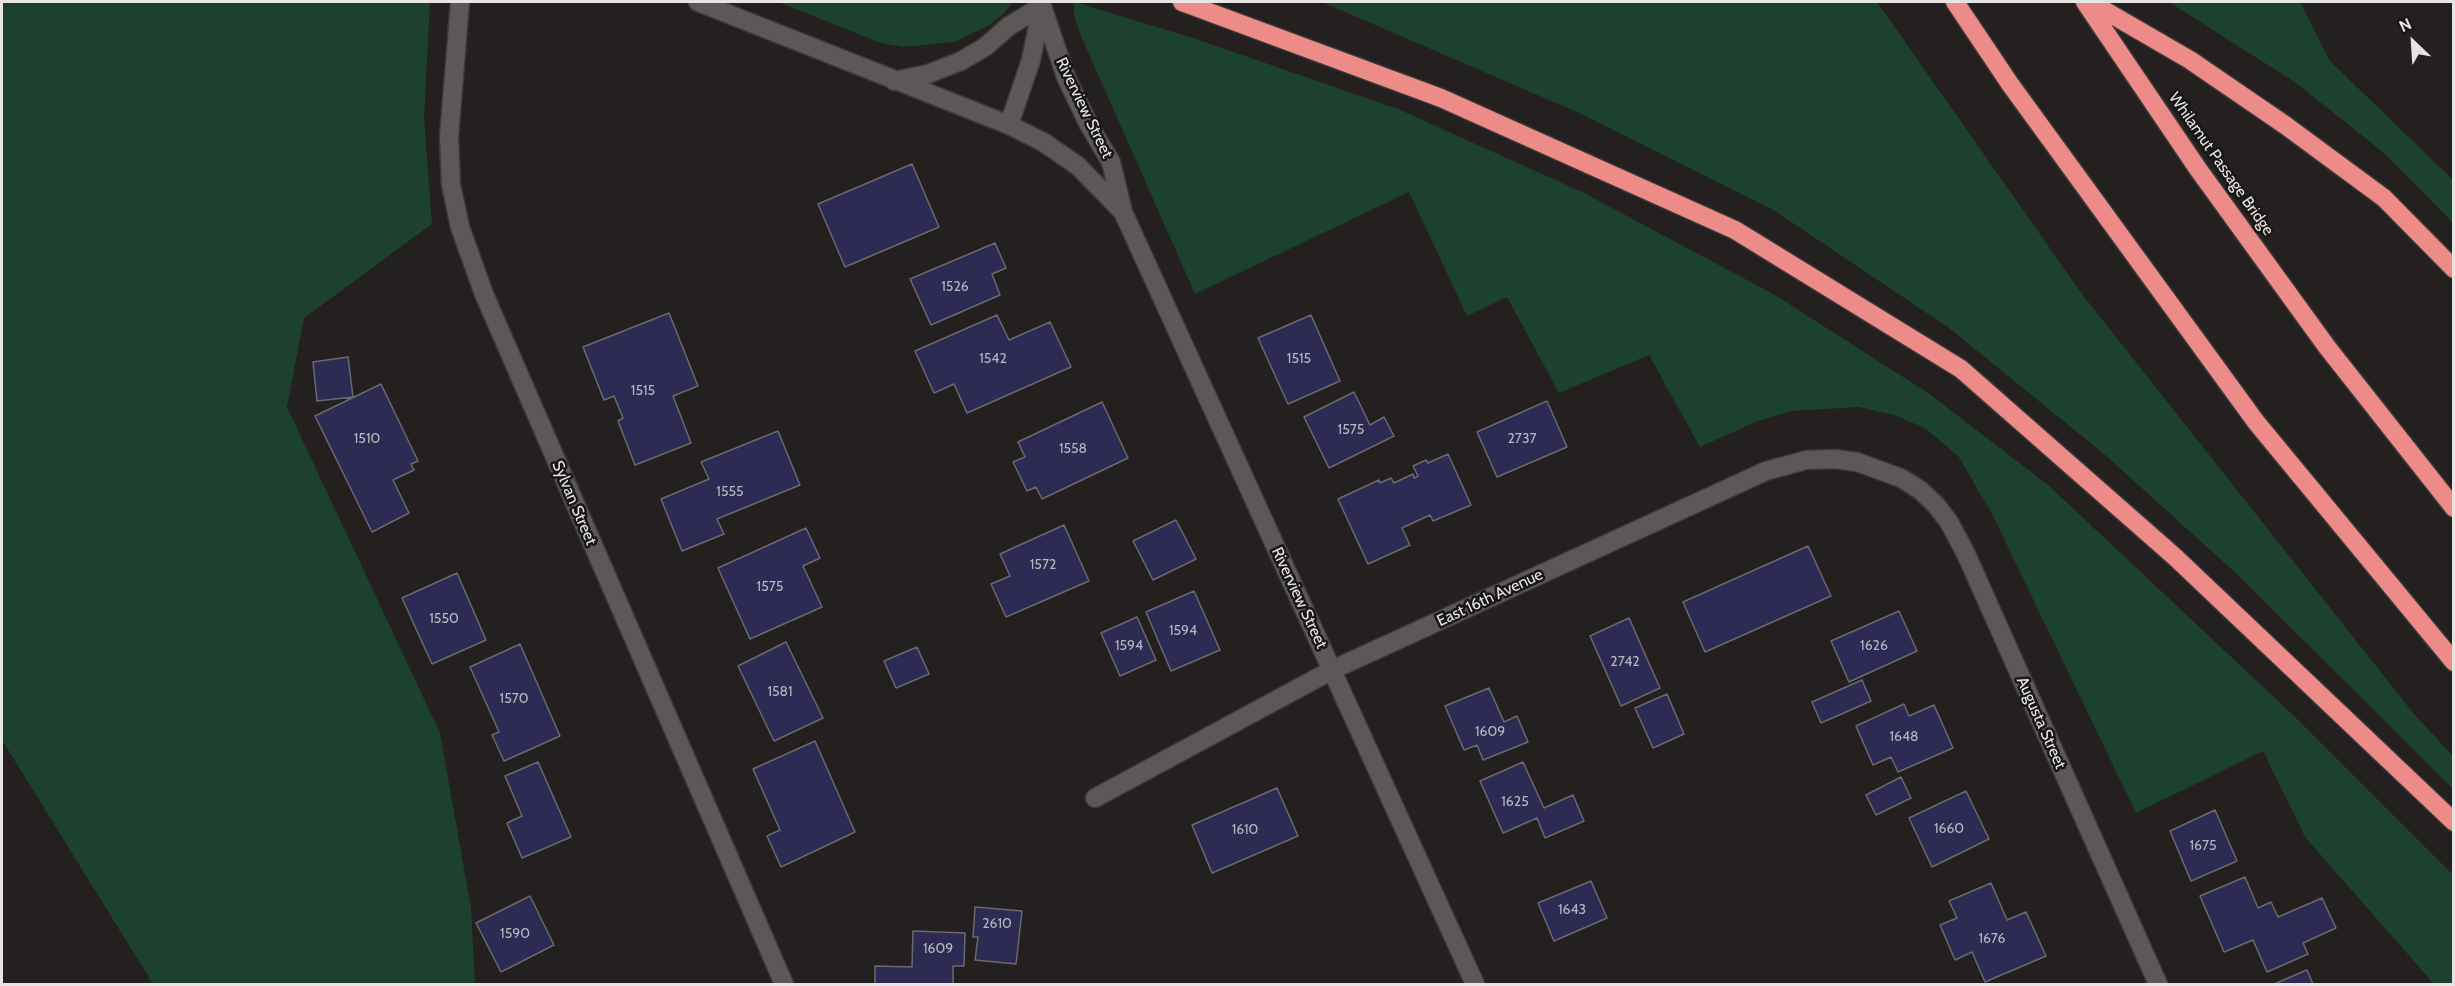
<!DOCTYPE html>
<style>
body{margin:0}
#map{position:relative;width:2455px;height:986px;overflow:hidden;background:#23201f;font-family:Cabin,sans-serif}
canvas{display:block}
.frame{position:absolute;inset:0;border:3px solid #e7e5e4;pointer-events:none}
.north{position:absolute;left:2383px;top:12px;width:60px;height:60px;-webkit-text-stroke:4px #191715;paint-order:stroke;rotate:335deg;font-size:16px;font-weight:700;line-height:24px;text-align:center;color:#e7e5e4}
.north::after{content:'';display:block;margin:auto;width:21px;height:27px;background:#e7e5e4;clip-path:polygon(50% 0,100% 100%,50% 72%,0 100%)}
</style>
<div id="map">
<canvas width="2455" height="986"></canvas>
<div class="frame"></div>
<div class="north">N</div>
</div>
<script>
const ctx = document.querySelector('canvas').getContext('2d');
ctx.lineJoin = 'round';
function fillPath(path, color) { ctx.fillStyle = color; ctx.fill(path, 'evenodd'); }
const poly = rows => new Path2D(rows.map(r => 'M' + r).join(''));
function strokePath(path, color, width, dash) { ctx.strokeStyle = color; ctx.lineWidth = width; ctx.lineCap = dash ? 'butt' : 'round'; ctx.setLineDash(dash || []); ctx.stroke(path); }
function write(font, color, halo, rows, align = 'center') {
  ctx.font = font + ' Cabin,sans-serif'; ctx.lineWidth = 5; ctx.setLineDash([]); ctx.textBaseline = 'middle'; ctx.strokeStyle = halo; ctx.fillStyle = color; for (const [text, x, y, turn = 0] of rows) {
    ctx.save(); ctx.translate(x, y); ctx.rotate((+turn || 0) * Math.PI / 180); ctx.textAlign = isNaN(turn) ? turn : align; if (halo) ctx.strokeText(text, 0, 0); ctx.fillText(text, 0, 0); ctx.restore();
  }
}
fillPath(poly([
 [2,2,430,2,424,117,432,224,304,318,287,407,440,733,471,908,475,984,153,984,2,740],
 [778,2,1013,2,1003,14,988,26,954,42,903,47,881,43],
 [1074,2,1193,38,1398,109,1582,192,1775,295,1928,393,2047,484,2292,714,2453,875,2453,984,2434,984,2305,837,2263,751,2136,813,1993,516,1959,457,1925,428,1894,415,1859,407,1792,411,1758,421,1700,447,1649,355,1559,393,1507,297,1467,316,1409,192,1195,294,1081,36,1074,16],
 [1322,2,1877,2,2082,294,2414,714,2453,756,2453,789,2239,576,2104,454,1949,328,1775,211,1579,113],
 [2169,2,2300,2,2329,60,2453,180,2453,223,2384,153,2296,83]
]), '#1d412f');
const building = poly([
 [912,164,939,227,845,267,818,204,912,164],
 [995,243,1006,268,992,274,1000,295,931,325,910,279,995,243],
 [669,313,698,386,673,396,691,443,635,465,618,421,623,418,614,396,604,400,583,347,669,313],
 [997,315,1009,340,1050,322,1071,367,967,413,954,384,934,393,915,351,997,315],
 [1311,315,1340,381,1288,404,1258,338,1311,315],
 [348,357,353,397,317,401,313,362,348,357],
 [381,384,418,461,411,464,414,470,393,480,409,513,372,532,315,416,381,384],
 [1354,392,1370,425,1384,417,1394,436,1329,468,1304,417,1354,392],
 [1547,401,1567,447,1497,477,1477,432,1547,401],
 [1102,402,1128,458,1042,499,1036,487,1027,491,1013,462,1025,457,1018,442,1102,402],
 [778,431,800,485,717,519,724,534,682,551,661,499,709,479,701,462,778,431],
 [1448,454,1471,505,1433,521,1430,515,1402,528,1410,545,1368,564,1338,499,1379,480,1380,483,1391,478,1394,483,1413,474,1414,478,1418,476,1413,466,1426,460,1428,463,1448,454],
 [1176,520,1196,559,1153,580,1133,541,1176,520],
 [1064,525,1089,581,1006,617,991,584,1010,576,1000,554,1064,525],
 [806,528,820,558,803,566,822,607,750,639,718,568,806,528],
 [1808,546,1831,596,1705,652,1683,602,1808,546],
 [457,573,486,640,432,664,402,598,457,573],
 [1194,591,1220,650,1171,671,1146,612,1194,591],
 [1899,611,1917,651,1849,682,1831,641,1899,611],
 [1137,617,1156,660,1120,676,1101,633,1137,617],
 [1629,618,1660,688,1621,706,1590,636,1629,618],
 [786,642,823,718,774,741,738,666,786,642],
 [520,644,560,736,504,761,492,735,499,732,470,667,520,644],
 [917,647,929,674,896,688,884,661,917,647],
 [1862,680,1871,701,1821,723,1812,702,1862,680],
 [1489,688,1504,722,1517,716,1528,742,1483,760,1477,745,1464,750,1445,706,1489,688],
 [1667,694,1684,734,1653,748,1635,708,1667,694],
 [1904,704,1909,716,1934,705,1953,748,1898,772,1891,757,1873,765,1856,726,1904,704],
 [815,741,855,832,781,867,767,836,780,830,753,769,815,741],
 [538,762,571,837,522,858,507,823,522,816,505,776,538,762],
 [1523,762,1544,808,1573,795,1584,821,1545,838,1537,818,1503,833,1480,781,1523,762],
 [1901,777,1911,798,1876,815,1866,795,1901,777],
 [1277,788,1298,836,1212,873,1192,825,1277,788],
 [1966,791,1989,839,1932,867,1909,818,1966,791],
 [2215,810,2237,861,2191,881,2170,831,2215,810],
 [2245,877,2258,908,2271,902,2278,917,2322,898,2336,928,2303,943,2308,954,2267,972,2253,940,2224,952,2200,896,2245,877],
 [1591,881,1607,918,1554,941,1538,903,1591,881],
 [1991,883,2007,920,2026,912,2046,956,1985,982,1972,952,1955,960,1940,925,1957,918,1949,901,1991,883],
 [530,896,554,945,501,972,476,923,530,896],
 [975,907,1022,911,1016,964,975,960,978,937,973,937,975,907],
 [913,931,965,933,964,966,953,966,953,984,875,984,875,966,912,967,913,931],
 [2307,970,2313,984,2274,984,2307,970]
]);
fillPath(building, '#2d2a54');
strokePath(building, '#696a6d', 1.5);
const street = poly([
 [460,2,449,137,451,185,460,227,484,294,784,984],
 [698,2,1009,125,1043,142,1078,166,1123,212,1475,984],
 [1042,6,1066,77,1089,125,1111,162,1123,212],
 [894,81,928,74,961,61,985,47,1009,26,1042,6],
 [1009,125,1031,60,1042,6],
 [1095,798,1332,670,1766,471,1806,460,1835,459,1857,462,1901,478,1920,490,1936,505,1949,522,1966,554,2158,984]
]);
const highway = poly([
 [1182,2,1441,98,1735,230,1961,369,2175,557,2454,822],
 [1955,2,2010,84,2256,422,2454,662],
 [2085,2,2198,169,2327,347,2454,508],
 [2090,2,2190,60,2285,125,2384,198,2454,269]
]);
strokePath(street, '#3c3a39', 21);
strokePath(highway, '#3c3a39', 21);
strokePath(street, '#5c5857', 18);
strokePath(highway, '#ed8b88', 18);
write('14px', '#b8b6c0', null, [
 ["1526",955,287],
 ["1542",993,359],
 ["1515",1299,359],
 ["1515",643,391],
 ["1575",1351,430],
 ["1510",367,439],
 ["2737",1522,439],
 ["1558",1073,449],
 ["1555",730,492],
 ["1572",1043,565],
 ["1575",770,587],
 ["1550",444,619],
 ["1594",1183,631],
 ["1594",1129,646],
 ["1626",1874,646],
 ["2742",1625,662],
 ["1581",780,692],
 ["1570",514,699],
 ["1609",1490,732],
 ["1648",1904,737],
 ["1625",1515,802],
 ["1660",1949,829],
 ["1610",1245,830],
 ["1675",2203,846],
 ["1643",1572,910],
 ["2610",997,924],
 ["1590",515,934],
 ["1676",1992,939],
 ["1609",938,949]
]);
write('16px', '#e7e5e4', '#191715', [
 ["Riverview Street",1084,108,64],
 ["Whilamut Passage Bridge",2221,164,55],
 ["Sylvan Street",574,503,67],
 ["Riverview Street",1299,598,65],
 ["East 16th Avenue",1490,598,-25],
 ["Augusta Street",2041,723,66]
]);
</script>
